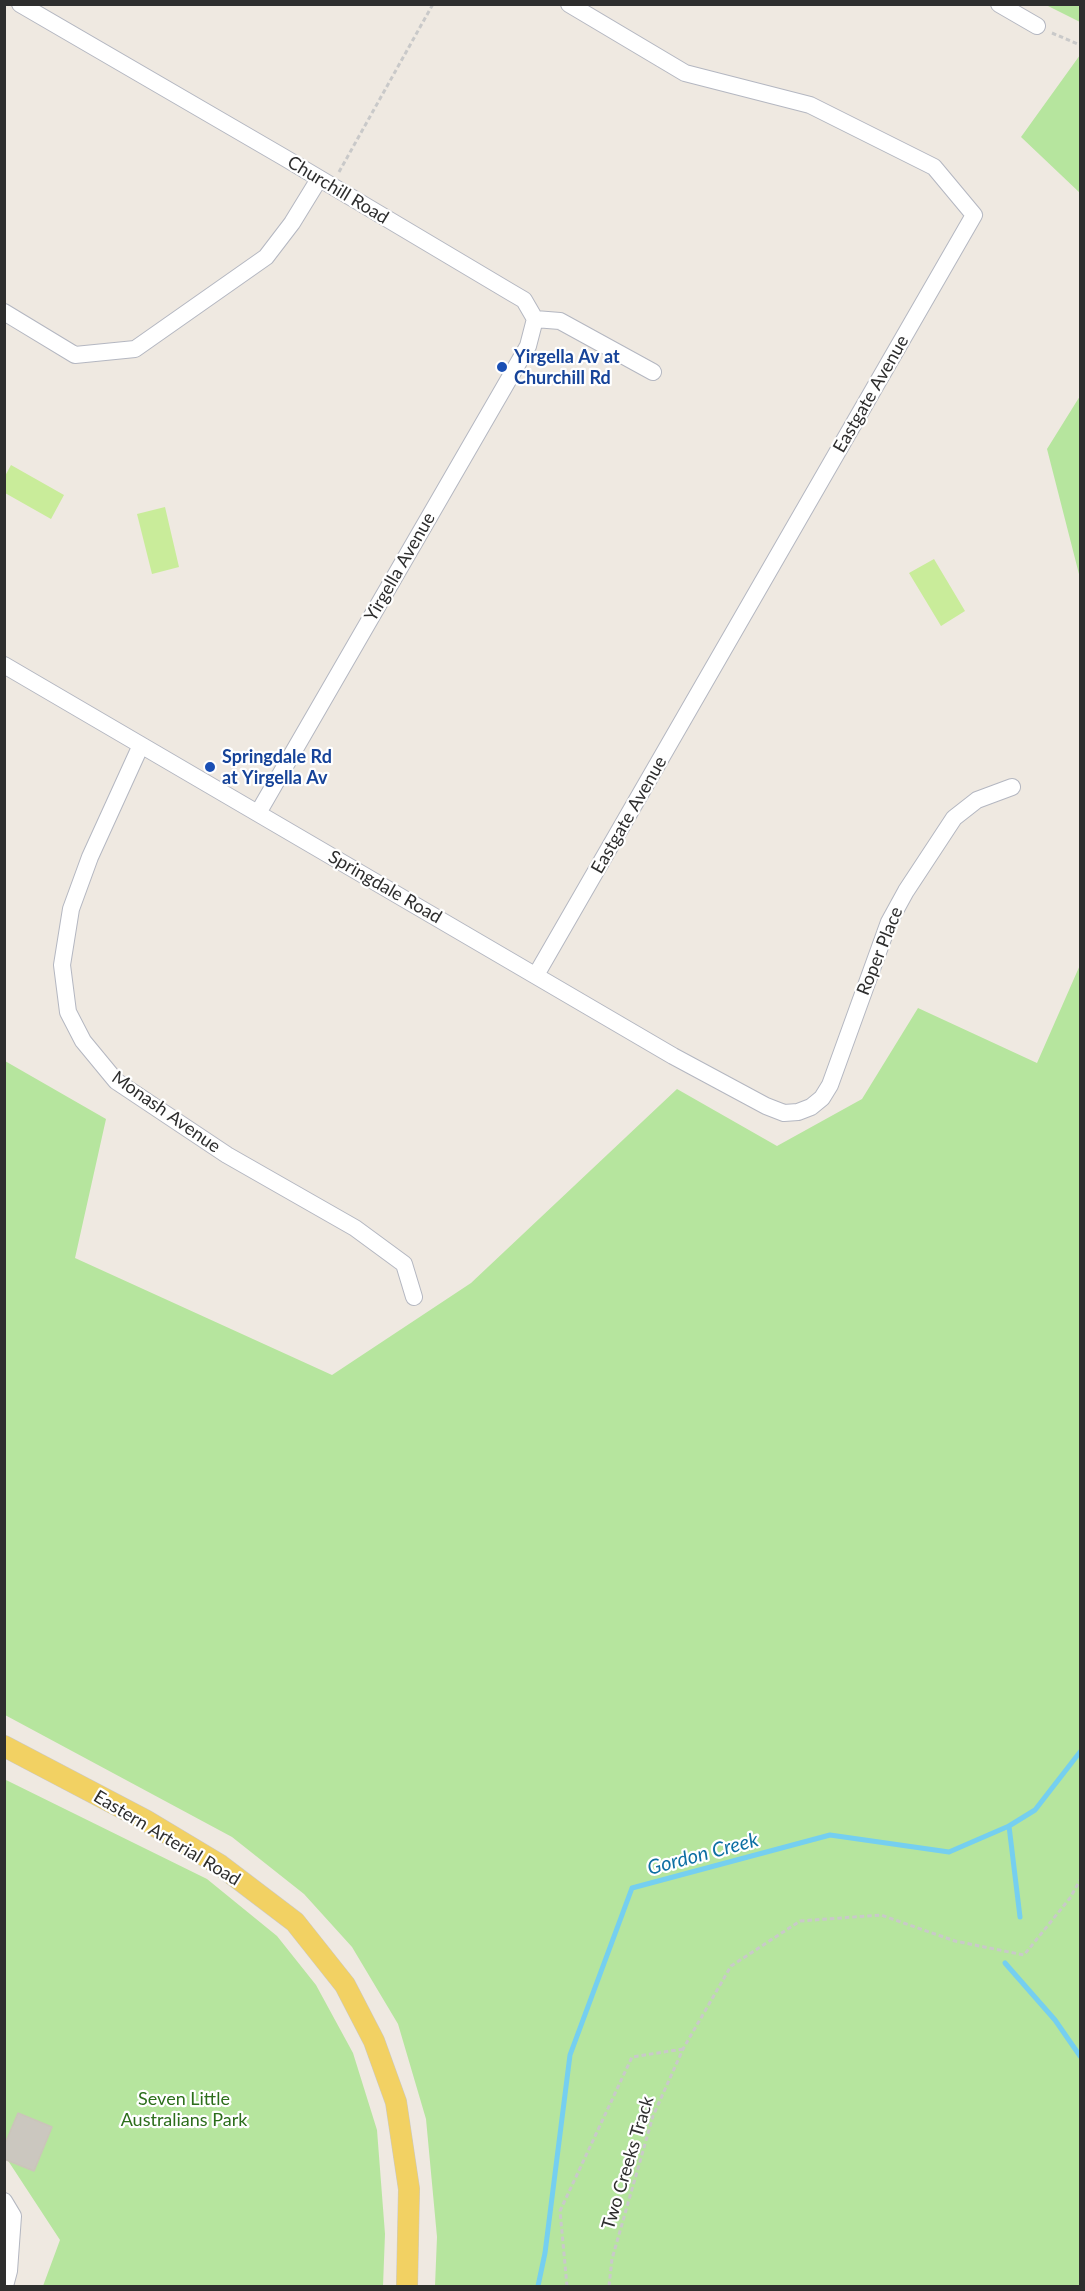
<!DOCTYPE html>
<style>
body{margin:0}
#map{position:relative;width:1085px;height:2291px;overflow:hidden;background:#efe9e1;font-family:Lato,sans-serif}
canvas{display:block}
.frame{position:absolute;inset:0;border:6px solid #2e2e2e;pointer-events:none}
</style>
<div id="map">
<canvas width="1085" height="2291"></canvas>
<div class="frame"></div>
</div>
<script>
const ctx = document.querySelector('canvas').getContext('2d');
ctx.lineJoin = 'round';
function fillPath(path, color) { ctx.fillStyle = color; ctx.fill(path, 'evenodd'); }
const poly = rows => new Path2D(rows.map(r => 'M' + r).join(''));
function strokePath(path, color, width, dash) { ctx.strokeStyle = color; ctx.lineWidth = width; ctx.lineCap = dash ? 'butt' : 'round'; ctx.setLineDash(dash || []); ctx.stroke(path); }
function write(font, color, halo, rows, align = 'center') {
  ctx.font = font + ' Lato,sans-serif'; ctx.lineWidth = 4.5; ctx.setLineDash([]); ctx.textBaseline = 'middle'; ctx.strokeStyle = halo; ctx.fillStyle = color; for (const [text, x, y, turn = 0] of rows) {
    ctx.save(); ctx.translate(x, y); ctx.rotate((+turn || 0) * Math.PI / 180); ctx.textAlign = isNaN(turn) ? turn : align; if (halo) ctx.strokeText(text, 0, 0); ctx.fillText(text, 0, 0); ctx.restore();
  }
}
fillPath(poly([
 [1046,5,1080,5,1080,22],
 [1080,55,1080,193,1021,137],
 [1080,396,1080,578,1047,449],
 [1080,965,1080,2286,435,2286,437,2237,426,2119,398,2024,352,1947,304,1894,232,1837,5,1715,5,1061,106,1119,75,1258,332,1375,471,1283,677,1089,777,1146,862,1099,918,1008,1037,1063],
 [4,1779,207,1879,277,1936,316,1985,353,2053,377,2130,385,2234,383,2286,43,2286,60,2240,5,2156]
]), '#b6e59e');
fillPath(poly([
 [11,465,64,495,51,519,5,493,5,476],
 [165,507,179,567,152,574,137,514],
 [934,559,965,611,941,626,909,573]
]), '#c9ec9a');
strokePath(poly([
 [1009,1826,1020,1917],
 [1005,1963,1055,2020,1080,2056],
 [538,2286,545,2253,570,2055,632,1888,830,1835,949,1852,1009,1826,1035,1810,1080,1752]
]), '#75cff0', 5);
const building = poly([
 [18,2113,52,2127,34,2171,4,2159,4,2146,18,2113]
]);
fillPath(building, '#cbc7bf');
strokePath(building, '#cbc5ba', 1.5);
const minor = poly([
 [20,4,285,158,512,293,524,300,535,319],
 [999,4,1037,26],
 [4,312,75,355,135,349,266,257,292,223,319,179],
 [535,319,560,321,653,372],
 [4,665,673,1056,766,1106,784,1113,798,1112,811,1107,822,1098,830,1085,889,922,906,891,954,818,977,800,1012,787],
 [141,745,90,857,71,909,62,965,68,1012,83,1041,116,1081,227,1155,355,1228,404,1264,414,1297],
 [258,813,528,346,535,319],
 [536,975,974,215,934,167,810,105,685,73,569,4],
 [4,2201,13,2216,9,2271,5,2286]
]);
const major = poly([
 [4,1746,145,1820,220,1865,295,1922,345,1985,374,2041,396,2102,409,2189,407,2286]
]);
strokePath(minor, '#b4b7c1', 18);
strokePath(major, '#c9c9c9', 22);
strokePath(poly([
 [1052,33,1080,45],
 [339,172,433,4],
 [567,2286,560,2211,632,2057,683,2049],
 [609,2286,612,2259,653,2116,683,2049,731,1966,800,1921,881,1915,955,1941,1024,1955,1070,1898,1080,1880]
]), '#c9c9c9', 3, [4.5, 3]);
strokePath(minor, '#fff', 16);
strokePath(major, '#f2d163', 21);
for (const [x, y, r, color] of [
 [502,367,6,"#1a4fb4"],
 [210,767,6,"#1a4fb4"]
]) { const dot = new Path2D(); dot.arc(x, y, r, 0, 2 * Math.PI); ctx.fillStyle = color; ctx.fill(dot); strokePath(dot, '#fff', 2); }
write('18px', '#2e2e2e', '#fff', [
 ["Churchill Road",338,190,31],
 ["Eastgate Avenue",871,394,-60],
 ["Yirgella Avenue",400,567,-60],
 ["Eastgate Avenue",629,815,-60],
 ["Springdale Road",385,887,30],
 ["Roper Place",880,951,-68],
 ["Monash Avenue",166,1112,35],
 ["Eastern Arterial Road",167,1838,31],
 ["Two Creeks Track",628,2163,-73]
]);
write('bold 18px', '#164399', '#fff', [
 ["Yirgella Av at",514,357],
 ["Churchill Rd",514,378],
 ["Springdale Rd",222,757],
 ["at Yirgella Av",222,778]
], 'left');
write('18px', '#2c6e1b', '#fff', [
 ["Seven Little",184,2099],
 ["Australians Park",184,2120]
]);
write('italic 20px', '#0d6fa3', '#fff', [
 ["Gordon Creek",703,1854,-15]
]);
</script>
